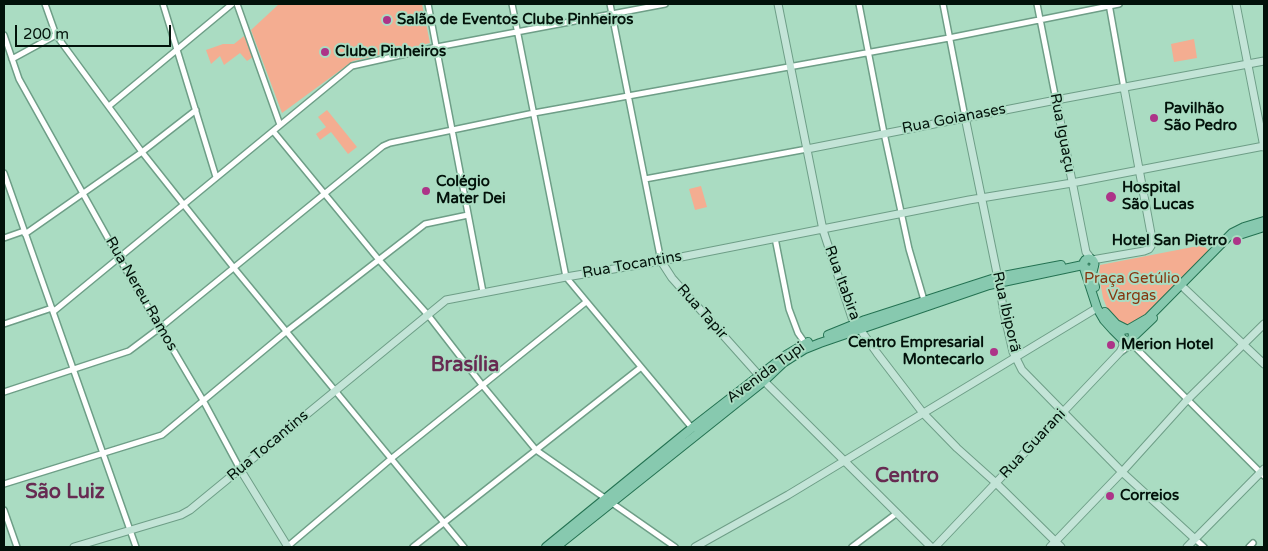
<!DOCTYPE html>
<meta charset="utf-8">
<style>
body{margin:0}
#map{position:relative;width:1268px;height:551px;overflow:hidden;background:#aadcc2;font-family:"Varela Round",sans-serif}
canvas{display:block}
.frame{position:absolute;inset:0;border:5px solid #02120a;pointer-events:none}
.scale{position:absolute;left:15px;top:25px;width:156px;height:22px;box-sizing:border-box;border:2px solid #02120a;border-top:0;padding-left:6px;font-size:15px;line-height:18px;white-space:nowrap;color:#02120a;-webkit-text-stroke:4px #aadcc2;paint-order:stroke}
</style>
<div id="map">
<canvas width="1268" height="551"></canvas>
<div class="frame"></div>
<div class="scale">200 m</div>
</div>
<script>
const ctx = document.querySelector('canvas').getContext('2d');
ctx.lineJoin = 'round';
function fillPath(path, color) { ctx.fillStyle = color; ctx.fill(path, 'evenodd'); }
const poly = rows => new Path2D(rows.map(r => 'M' + r).join(''));
function strokePath(path, color, width, dash) { ctx.strokeStyle = color; ctx.lineWidth = width; ctx.lineCap = dash ? 'butt' : 'round'; ctx.setLineDash(dash || []); ctx.stroke(path); }
function write(font, color, halo, rows, align = 'center') {
  ctx.font = font + ' "Varela Round",sans-serif'; ctx.lineWidth = 4; ctx.setLineDash([]); ctx.textBaseline = 'middle'; ctx.strokeStyle = halo; ctx.fillStyle = color; for (const [text, x, y, turn = 0] of rows) {
    ctx.save(); ctx.translate(x, y); ctx.rotate((+turn || 0) * Math.PI / 180); ctx.textAlign = isNaN(turn) ? turn : align; if (halo) ctx.strokeText(text, 0, 0); ctx.fillText(text, 0, 0); ctx.restore();
  }
}
fillPath(poly([
 [279,4,422,4,430,43,353,61,282,113,251,30],
 [244,36,253,57,247,61,240,53,224,65,220,56,211,64,206,50,223,44,234,44],
 [1194,39,1197,58,1174,62,1171,44],
 [327,110,357,147,348,154,331,132,320,140,316,134,326,127,318,117],
 [701,186,707,207,695,210,689,189],
 [1203,245,1210,252,1145,318,1132,326,1125,326,1113,318,1107,308,1103,298,1099,275,1100,265]
]), '#f4ad91');
const street = poly([
 [45,4,56,35,142,152,234,268,464,547],
 [163,4,216,177],
 [237,4,280,125],
 [428,4,483,292],
 [512,4,566,277,692,428],
 [610,4,661,261],
 [859,4,884,133,909,249,924,300],
 [943,4,965,117],
 [1037,4,1056,100],
 [1109,4,1124,88],
 [4,35,19,79,119,258,204,402,240,469],
 [12,59,56,35],
 [109,106,232,4],
 [273,131,379,260,428,315,483,386,536,450,675,547],
 [4,173,136,547],
 [645,179,807,149],
 [25,234,142,152,196,110],
 [4,238,24,231],
 [775,238,789,309,798,333,805,343],
 [53,312,352,66,437,47,665,4],
 [4,324,52,308],
 [1121,352,1128,347,1135,347,1264,476],
 [4,392,129,351,161,327,383,146,390,143,534,113,949,38,1119,4],
 [4,484,162,435,287,331,425,224,468,215],
 [4,510,17,547],
 [1195,539,1204,547],
 [287,547,392,458,586,302],
 [413,547,640,368],
 [852,547,897,513],
 [1249,547,1253,543]
]);
const secondary = poly([
 [778,4,823,230,852,318,877,353,923,413,957,448,996,483,1061,547],
 [1236,4,1264,147],
 [1056,100,1086,252,1092,260,1144,251,1149,249,1151,246,1152,239,1124,88],
 [965,117,999,283,1004,313,1013,352,1022,370,1122,472,1195,539],
 [807,149,1056,100,1264,61],
 [661,261,672,278,764,381,931,547],
 [1184,288,1264,364],
 [240,469,288,547],
 [74,547,181,515,190,510,446,300,566,277,661,261,969,200,1072,183,1264,146],
 [695,547,788,495,1097,308],
 [935,547,1120,352,1123,346,1122,339],
 [1050,547,1122,472,1187,400,1264,324],
 [1187,547,1264,469]
]);
const primary = poly([
 [1236,236,1264,227],
 '1083.5 264a5.5 5.5 0 1 1 11 0a5.5 5.5 0 1 1-11 0Z',
 [1094,266,1092,274,1095,287],
 [1105,312,1116,324,1126,329],
 [1129,329,1148,318,1232,233,1244,227,1264,221],
 [828,335,865,320,998,277,1061,265],
 [1133,337,1153,318],
 [546,547,692,428,786,355,808,342],
 [556,547,764,381,783,363,805,349,820,343,989,285,1083,265,1097,308,1104,320,1113,330,1123,340,1128,341,1132,339,1133,335,1132,331,1129,329,1122,330,1120,334,1122,339]
]);
strokePath(street, '#6e9e87', 8);
strokePath(secondary, '#6e9e87', 9);
strokePath(primary, '#247252', 10);
strokePath(street, '#fff', 5);
strokePath(secondary, '#c3e4d7', 7);
strokePath(primary, '#87c9af', 8);
for (const [x, y, r, color] of [
 [387,20,5,"#ad3488"],
 [325,52,5,"#ad3488"],
 [1154,118,5,"#ad3488"],
 [426,191,5,"#ad3488"],
 [1111,197,6,"#ad3488"],
 [1237,241,5,"#ad3488"],
 [1111,345,5,"#ad3488"],
 [994,352,5,"#ad3488"],
 [1110,496,5,"#ad3488"]
]) { const dot = new Path2D(); dot.arc(x, y, r, 0, 2 * Math.PI); ctx.fillStyle = color; ctx.fill(dot); strokePath(dot, '#aadcc2', 2); }
write('bold 15px', '#02120a', '#aadcc2', [
 ["Salão de Eventos Clube Pinheiros",397,20],
 ["Clube Pinheiros",335,52],
 ["Pavilhão",1164,109],
 ["São Pedro",1164,126],
 ["Colégio",436,182],
 ["Mater Dei",436,199],
 ["Hospital",1122,188],
 ["São Lucas",1122,205],
 ["Hotel San Pietro",1227,241,"right"],
 ["Centro Empresarial",984,343,"right"],
 ["Montecarlo",984,360,"right"],
 ["Merion Hotel",1121,345],
 ["Correios",1120,496]
], 'left');
write('15px', '#02120a', '#aadcc2', [
 ["Rua Goianases",954,119,-11],
 ["Rua Iguaçu",1062,133,79],
 ["Rua Tocantins",632,265,-10],
 ["Rua Itabira",842,283,70],
 ["Rua Nereu Ramos",141,294,60],
 ["Rua Tapir",702,312,48],
 ["Rua Ibiporã",1006,312,77],
 ["Avenida Tupi",766,373,-36],
 ["Rua Guarani",1033,444,-47],
 ["Rua Tocantins",268,446,-40]
]);
write('15px', '#86360f', '#aadcc2', [
 ["Praça Getúlio",1132,279],
 ["Vargas",1132,296]
]);
write('bold 20px', '#672b52', '#aadcc2', [
 ["Brasília",465,366],
 ["Centro",907,477],
 ["São Luiz",65,493]
]);
</script>
